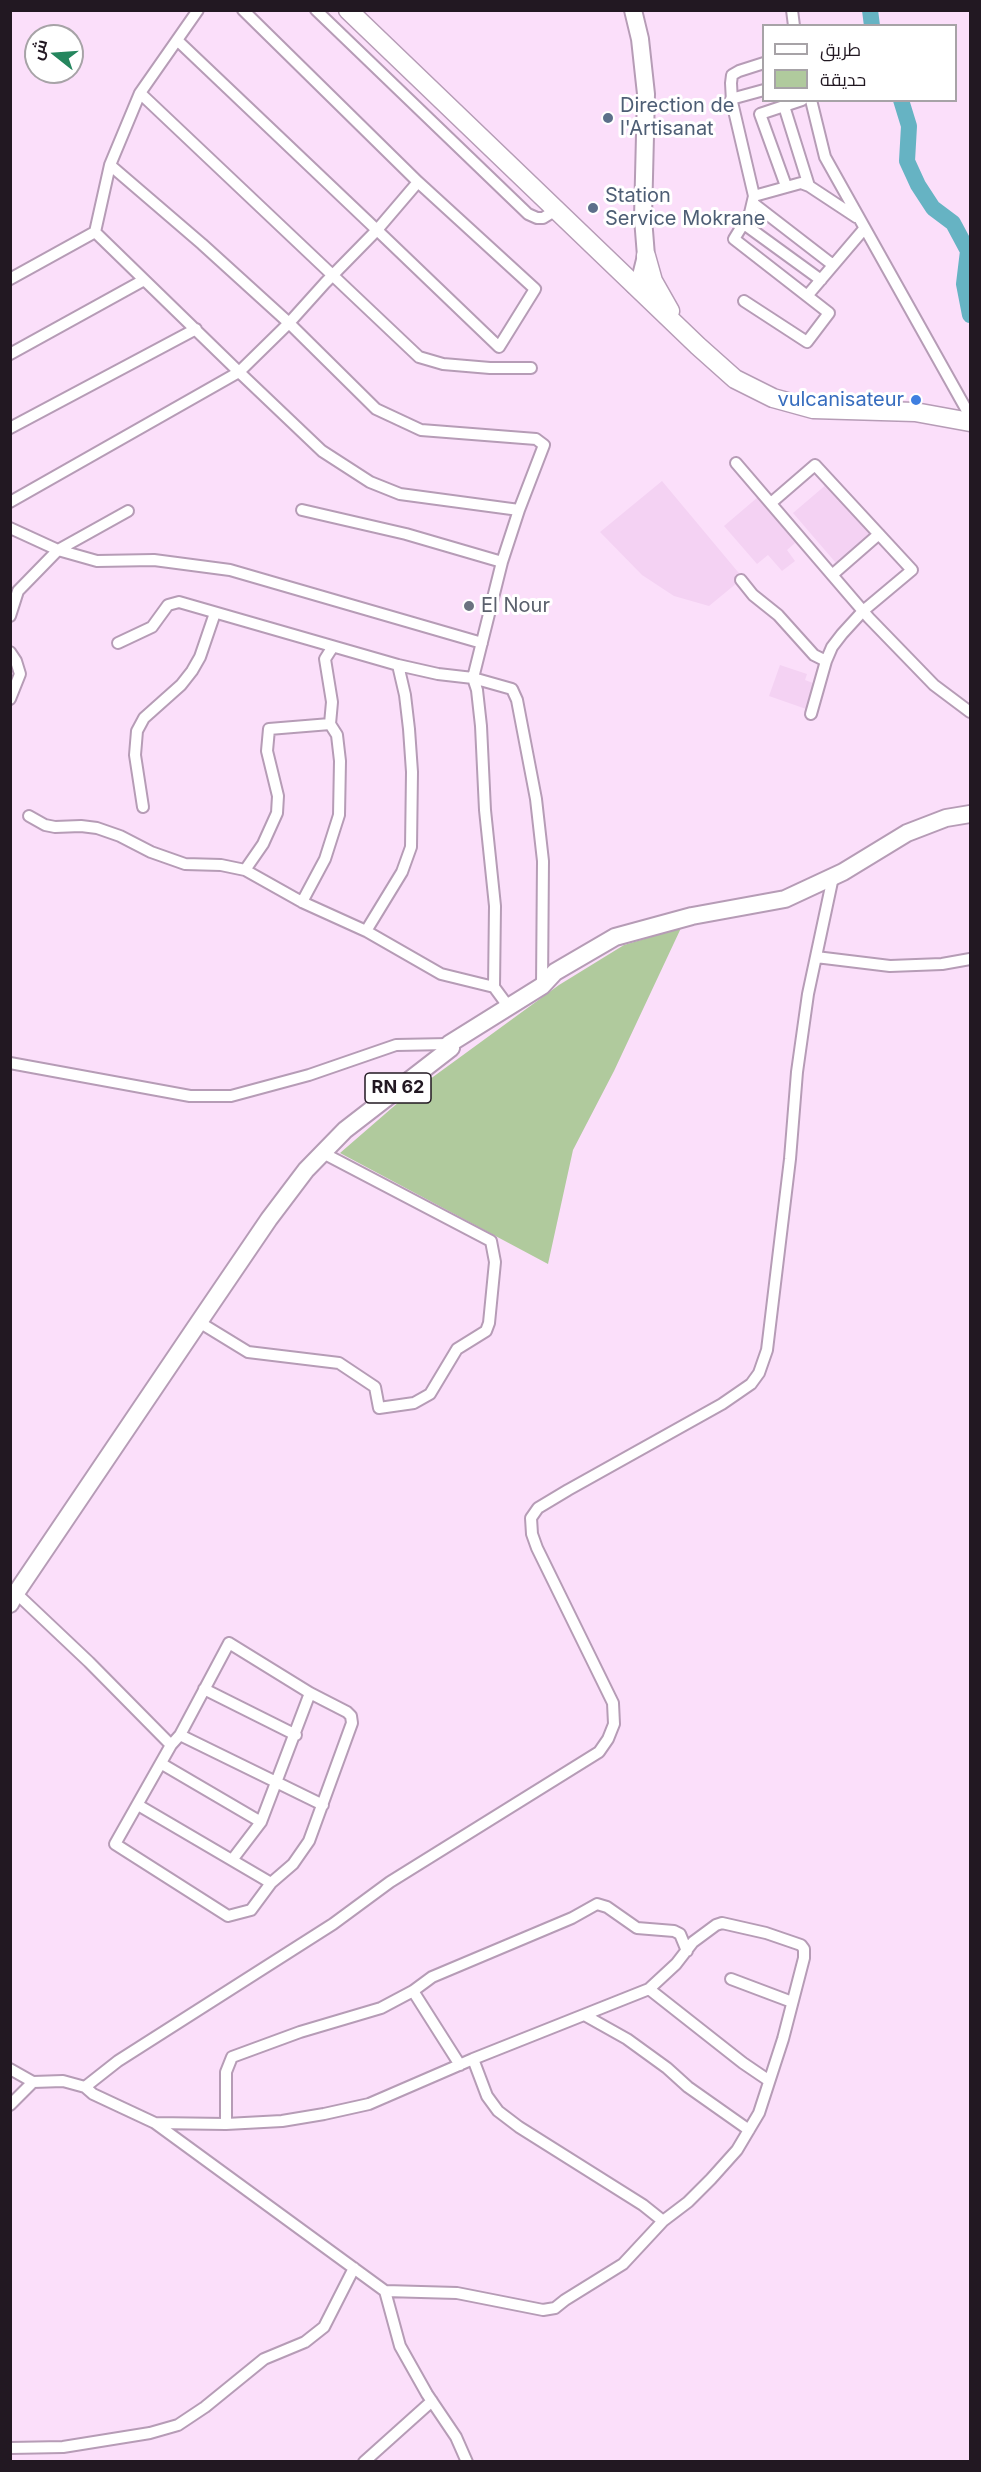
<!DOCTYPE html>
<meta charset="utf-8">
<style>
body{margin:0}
#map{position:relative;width:981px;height:2472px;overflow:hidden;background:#fbdffa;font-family:Inter,Cairo,sans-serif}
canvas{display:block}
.frame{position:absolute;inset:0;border:12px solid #221822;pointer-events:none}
.legend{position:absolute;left:762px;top:24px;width:195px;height:78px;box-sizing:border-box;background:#fff;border:2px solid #a7a3a7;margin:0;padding:8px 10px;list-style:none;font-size:18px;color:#221822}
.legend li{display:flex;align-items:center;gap:12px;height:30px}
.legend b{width:30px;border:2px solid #a7a3a7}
.north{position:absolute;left:24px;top:24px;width:60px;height:60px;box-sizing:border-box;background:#fff;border:2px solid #a7a3a7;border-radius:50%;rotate:287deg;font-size:16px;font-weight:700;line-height:24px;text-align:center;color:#221822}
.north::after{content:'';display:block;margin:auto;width:21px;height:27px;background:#25865e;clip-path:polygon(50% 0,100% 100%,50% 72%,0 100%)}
</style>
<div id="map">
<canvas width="981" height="2472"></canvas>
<div class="frame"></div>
<ul class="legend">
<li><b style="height:8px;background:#fff"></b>طريق</li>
<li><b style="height:16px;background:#b0ca9d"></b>حديقة</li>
</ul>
<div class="north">ش</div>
</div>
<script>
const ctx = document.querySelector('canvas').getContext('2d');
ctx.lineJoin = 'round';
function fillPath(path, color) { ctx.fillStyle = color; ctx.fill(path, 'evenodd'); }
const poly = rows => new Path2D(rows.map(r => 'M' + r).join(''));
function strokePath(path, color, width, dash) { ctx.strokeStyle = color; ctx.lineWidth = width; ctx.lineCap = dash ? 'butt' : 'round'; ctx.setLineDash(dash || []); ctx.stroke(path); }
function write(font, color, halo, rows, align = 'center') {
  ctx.font = font + ' Inter,sans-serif'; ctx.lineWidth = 6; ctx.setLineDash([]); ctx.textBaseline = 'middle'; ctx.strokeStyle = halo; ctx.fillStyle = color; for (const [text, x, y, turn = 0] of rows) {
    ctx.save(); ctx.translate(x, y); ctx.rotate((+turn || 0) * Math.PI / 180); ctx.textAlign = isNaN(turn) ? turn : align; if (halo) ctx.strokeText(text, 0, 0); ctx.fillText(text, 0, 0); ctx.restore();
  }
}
fillPath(poly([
 [662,481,743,578,709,606,674,596,642,575,600,532],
 [827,484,870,534,836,563,793,513],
 [758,497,795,543,787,550,795,561,782,571,768,555,757,564,724,526],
 [780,665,807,674,805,680,818,685,809,710,769,696]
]), '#f4d2f3');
fillPath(poly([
 [681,928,614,1071,573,1150,548,1264,340,1153,400,1101,559,985,624,945]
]), '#b0ca9d');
strokePath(poly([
 [870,10,872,26],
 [901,100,909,126,907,161,918,185,933,208,953,223,968,251,964,284,970,315]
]), '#66b3c3', 16);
const minor = poly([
 [316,10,528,214,537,218,543,218,556,210],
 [792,10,794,26],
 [177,40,377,230,418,182],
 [140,93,419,357,443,364,490,368,531,368],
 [731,99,764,90],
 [811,100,825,157,970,416],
 [784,106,809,186],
 [786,186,760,114,802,100],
 [754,196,801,183,809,186,856,217],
 [754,204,833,265],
 [744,224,821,280],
 [95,232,239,372,289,323,202,244,110,165],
 [10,279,95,232,110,165,140,93,198,10],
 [807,296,864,229],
 [744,301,807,342,829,313,734,239,750,213,754,196,732,102,731,83,732,75,739,71,764,63],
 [10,354,144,280],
 [10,428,196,329],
 [736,463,869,618,934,685,970,712],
 [10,502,239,372,322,451,370,482,400,494,519,510,544,445,536,439,421,430,376,409,289,323,325,283,377,230,499,347,535,289,418,182,243,10],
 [302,510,406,534,502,562],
 [10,528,58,550,97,561,154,560,230,570,482,643],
 [832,575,879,534],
 [741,580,753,595,778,615,814,655,826,661,832,647,842,634,863,611,912,570,815,465,771,503],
 [10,616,18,591,58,550,128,511],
 [118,643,152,627,168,605,179,602,398,665,438,674,473,678,512,689,517,700,536,799,543,861,542,986],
 [10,652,16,661,20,674,10,699],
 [398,665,405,695,409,729,412,772,411,847,402,872,366,931,441,974,494,987],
 [811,714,826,661],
 [330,724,269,729,267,751,278,796,277,813,263,844,245,870,302,902,366,931],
 [143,807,135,755,137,731,144,718,181,685,192,671,200,657,215,613],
 [29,816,45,825,55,827,81,826,97,828,120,836,151,852,185,864,221,865,245,870],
 [302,902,325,859,339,815,340,761,337,735,330,724,332,702,325,659,332,648],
 [816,957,890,966,942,964,970,959],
 [508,1006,494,987,495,906,485,810,481,726,477,690,473,678,502,562,519,510],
 [10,1063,190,1096,231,1096,309,1075,396,1045,449,1044],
 [199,1322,248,1352,339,1363,375,1387,379,1408,414,1403,430,1394,457,1349,486,1331,489,1323,495,1262,491,1241,323,1153],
 [16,1593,89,1662,171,1745],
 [229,1643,310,1693,347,1712,351,1716,352,1723,309,1841,293,1864,271,1883,251,1910,228,1916,115,1844,171,1745,180,1735,229,1643],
 [204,1689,296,1735],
 [180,1735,323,1805],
 [162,1764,261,1822],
 [138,1805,271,1883],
 [232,1860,261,1822,310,1693],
 [731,1979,792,2002],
 [649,1989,743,2063,768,2080],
 [413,1991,460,2065],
 [586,2016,627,2039,667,2068,688,2087,749,2130],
 [473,2059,649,1989,676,1964,693,1942,716,1925,722,1923,766,1933,801,1945,804,1949,804,1958,783,2039,759,2113,737,2150,711,2179,688,2202,663,2221],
 [10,2069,33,2082,63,2081,85,2087,93,2094,155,2123,385,2291,400,2346,427,2394,456,2437,467,2462],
 [85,2087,118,2061,333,1924,390,1882,599,1752,608,1739,614,1724,613,1703,537,1548,532,1534,531,1518,538,1508,568,1490,722,1404,751,1384,759,1373,767,1350,790,1159,797,1072,808,994,833,877],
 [10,2105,33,2082],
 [155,2123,226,2124,282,2121,324,2114,369,2104,473,2059,487,2096,498,2111,519,2127,643,2205,663,2221,623,2264,565,2300,555,2308,543,2310,457,2293,385,2291],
 [226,2124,226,2072,232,2057,300,2032,381,2008,413,1991,432,1977,572,1918,597,1904,607,1907,637,1928,674,1931,680,1934,687,1951],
 [10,2448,63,2447,150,2433,178,2425,205,2407,264,2359,305,2342,324,2327,354,2268],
 [364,2462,432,2401]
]);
const primary = poly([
 [633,10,640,39,646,94,643,218,646,256,641,276,634,285],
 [10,1604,16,1593,199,1322,269,1219,306,1170,345,1130,451,1048,449,1044,542,986,555,972,615,937,692,916,785,899,843,872,907,833,946,818,970,814]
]);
const trunk = poly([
 [348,10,698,346,735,379,773,398,813,409,915,412,970,422],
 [646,256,653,281,670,311]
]);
strokePath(minor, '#b69cb6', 14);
strokePath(primary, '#b69cb6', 20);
strokePath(trunk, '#b69cb6', 21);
strokePath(minor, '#fff', 10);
strokePath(primary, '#fff', 16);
strokePath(trunk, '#fff', 18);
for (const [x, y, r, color] of [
 [608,118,6,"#5c6f8a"],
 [593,208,6,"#5c6f8a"],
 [916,400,6,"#3f7fe0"],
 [469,606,6,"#6b7280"]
]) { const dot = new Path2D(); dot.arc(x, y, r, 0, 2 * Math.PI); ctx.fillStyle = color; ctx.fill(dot); strokePath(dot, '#fff', 2); }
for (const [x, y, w] of [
 [398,1088,66]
]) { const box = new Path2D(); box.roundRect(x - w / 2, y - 15, w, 30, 4.5); ctx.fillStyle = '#fff'; ctx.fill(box); strokePath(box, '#221822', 1.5); }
write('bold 18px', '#221822', null, [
 ["RN 62",398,1088]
]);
write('20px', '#4e5e75', '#fff', [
 ["Direction de",620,106],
 ["l'Artisanat",620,129],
 ["Station",605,196],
 ["Service Mokrane",605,219]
], 'left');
write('20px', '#366cbe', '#fff', [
 ["vulcanisateur",904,400]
], 'right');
write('20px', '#5b616d', '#fff', [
 ["El Nour",481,606]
], 'left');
</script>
